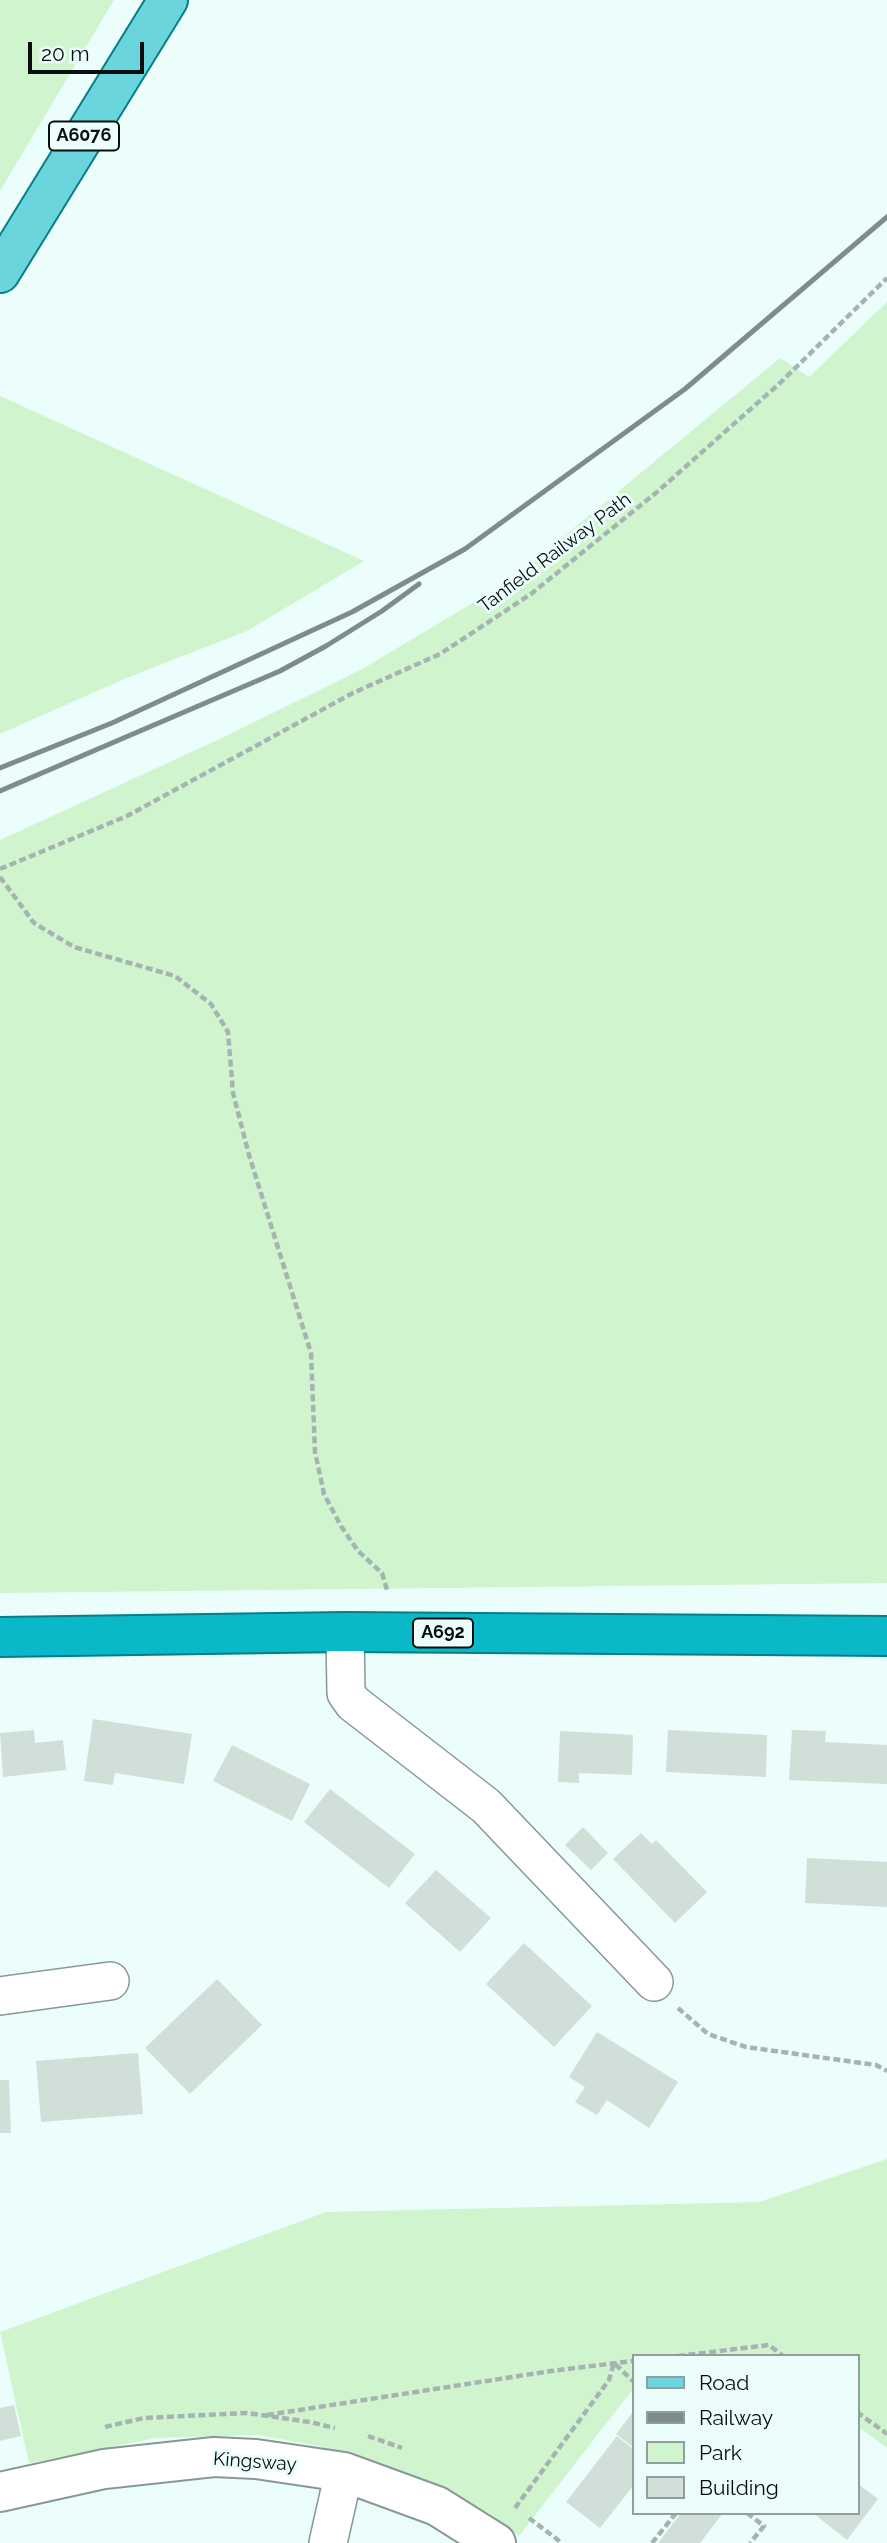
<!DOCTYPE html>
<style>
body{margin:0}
#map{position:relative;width:887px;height:2543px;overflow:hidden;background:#ebfefb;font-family:Raleway,sans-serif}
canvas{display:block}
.legend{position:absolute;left:632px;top:2354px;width:228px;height:161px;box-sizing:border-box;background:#ebfefb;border:2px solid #909e9c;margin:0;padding:9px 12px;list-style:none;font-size:21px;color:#080e0d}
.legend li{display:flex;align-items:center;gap:14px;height:35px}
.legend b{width:35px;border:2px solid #909e9c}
.scale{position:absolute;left:28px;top:42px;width:116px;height:32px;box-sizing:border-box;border:4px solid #080e0d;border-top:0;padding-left:9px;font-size:21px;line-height:24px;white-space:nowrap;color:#080e0d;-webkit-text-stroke:5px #ebfefb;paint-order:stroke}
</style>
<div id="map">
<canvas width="887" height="2543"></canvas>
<ul class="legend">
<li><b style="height:9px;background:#6bd5de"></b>Road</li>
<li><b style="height:9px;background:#7f8c8a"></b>Railway</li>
<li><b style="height:19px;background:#d0f4ce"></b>Park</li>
<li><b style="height:19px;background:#d0dfd8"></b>Building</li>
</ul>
<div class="scale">20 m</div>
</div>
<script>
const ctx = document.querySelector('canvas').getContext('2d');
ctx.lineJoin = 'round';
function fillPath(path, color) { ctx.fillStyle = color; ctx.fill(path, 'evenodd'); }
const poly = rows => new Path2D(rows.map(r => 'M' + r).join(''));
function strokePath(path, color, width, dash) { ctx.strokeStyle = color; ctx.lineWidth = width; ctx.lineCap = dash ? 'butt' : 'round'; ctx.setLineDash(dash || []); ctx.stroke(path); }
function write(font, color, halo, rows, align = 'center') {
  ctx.font = font + ' Raleway,sans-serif'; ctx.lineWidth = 6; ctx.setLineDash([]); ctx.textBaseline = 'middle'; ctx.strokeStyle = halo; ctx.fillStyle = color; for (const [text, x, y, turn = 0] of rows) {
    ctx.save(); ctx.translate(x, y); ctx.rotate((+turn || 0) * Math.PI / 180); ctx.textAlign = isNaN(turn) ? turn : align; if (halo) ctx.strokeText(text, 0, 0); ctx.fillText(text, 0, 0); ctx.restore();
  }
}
fillPath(poly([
 [0,0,114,0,0,191],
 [887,302,887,1583,0,1593,0,840,224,737,364,668,511,580,780,358,809,377],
 [0,396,364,561,247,631,129,677,0,734],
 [887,2159,887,2448,857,2426,857,2356,633,2356,633,2389,519,2536,489,2513,411,2475,318,2446,258,2435,156,2438,29,2463,0,2332,326,2212,759,2202]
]), '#d0f4ce');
fillPath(poly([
 [93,1719,192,1734,184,1784,115,1773,113,1785,84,1781],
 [34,1730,35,1743,63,1740,66,1770,3,1777,0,1733],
 [668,1730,767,1735,766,1777,666,1772],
 [792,1730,826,1731,825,1742,887,1745,887,1784,789,1780],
 [560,1731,633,1735,632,1775,579,1773,579,1783,558,1782],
 [232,1745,310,1784,292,1821,213,1781],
 [330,1789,415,1854,389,1888,304,1822],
 [583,1827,608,1853,591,1870,565,1845],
 [641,1833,652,1844,656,1840,707,1892,675,1923,613,1859],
 [807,1858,887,1862,887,1907,805,1903],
 [436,1870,491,1918,460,1952,405,1903],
 [524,1943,592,2006,554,2047,486,1984],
 [217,1979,262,2025,190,2094,145,2048],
 [597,2032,678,2082,649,2128,607,2100,597,2115,575,2102,585,2087,569,2077],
 [138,2053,143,2114,41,2122,36,2061],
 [0,2080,9,2080,11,2133,0,2133],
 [14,2405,21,2436,0,2441,0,2408],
 [633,2412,633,2447,616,2434],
 [617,2436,633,2449,633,2486,600,2528,566,2502],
 [857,2483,878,2499,847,2540,813,2513,857,2513],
 [681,2513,723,2513,700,2543,658,2543]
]), '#d0dfd8');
const street = poly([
 [345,1632,346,1693,353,1703,486,1806,654,1982],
 [0,1996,110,1981],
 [328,2543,344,2472]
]);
const secondary = poly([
 [0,2492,104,2469,214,2457,256,2459,344,2472,437,2506,496,2543]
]);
const primary = poly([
 [0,273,168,0]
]);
const highway = poly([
 [0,1637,345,1632,887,1636]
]);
strokePath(street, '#889896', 40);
strokePath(secondary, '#889896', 42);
strokePath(primary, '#097d87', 42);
strokePath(highway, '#097d87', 42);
strokePath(poly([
 [0,869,127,816,353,693,440,654,531,594,657,492,780,383,887,278],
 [0,877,34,923,74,947,175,976,211,1004,228,1032,233,1093,249,1155,311,1353,315,1452,324,1494,341,1526,358,1551,382,1573,388,1593],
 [678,2008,708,2034,746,2047,876,2065,887,2071],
 [678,2356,769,2345,783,2356],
 [857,2412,887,2434],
 [267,2415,551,2371,633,2361],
 [105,2427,144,2418,247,2413,310,2422,335,2428],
 [368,2436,402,2448],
 [515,2508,609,2380,614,2363,633,2381],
 [747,2513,764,2526,750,2543],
 [529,2518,562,2543],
 [652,2543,676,2513]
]), '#a5b4b2', 4.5, [7, 3.5]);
strokePath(street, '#fff', 37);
strokePath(secondary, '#fff', 38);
strokePath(primary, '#6bd5de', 38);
strokePath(highway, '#09b9c8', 38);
strokePath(poly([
 [0,768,112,723,352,612,465,549,685,389,887,217],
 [0,791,280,671,326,646,382,611,419,584]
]), '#7f8c8a', 5);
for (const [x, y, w] of [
 [84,136,70],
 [443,1633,60]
]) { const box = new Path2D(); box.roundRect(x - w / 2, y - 14.5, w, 29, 5); ctx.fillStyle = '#ebfefb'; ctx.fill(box); strokePath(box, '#080e0d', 2); }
write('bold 18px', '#080e0d', null, [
 ["A6076",84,136],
 ["A692",443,1633]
]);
write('19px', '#080e0d', '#ebfefb', [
 ["Tanfield Railway Path",555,553,-37],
 ["Kingsway",255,2462,4]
]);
</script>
